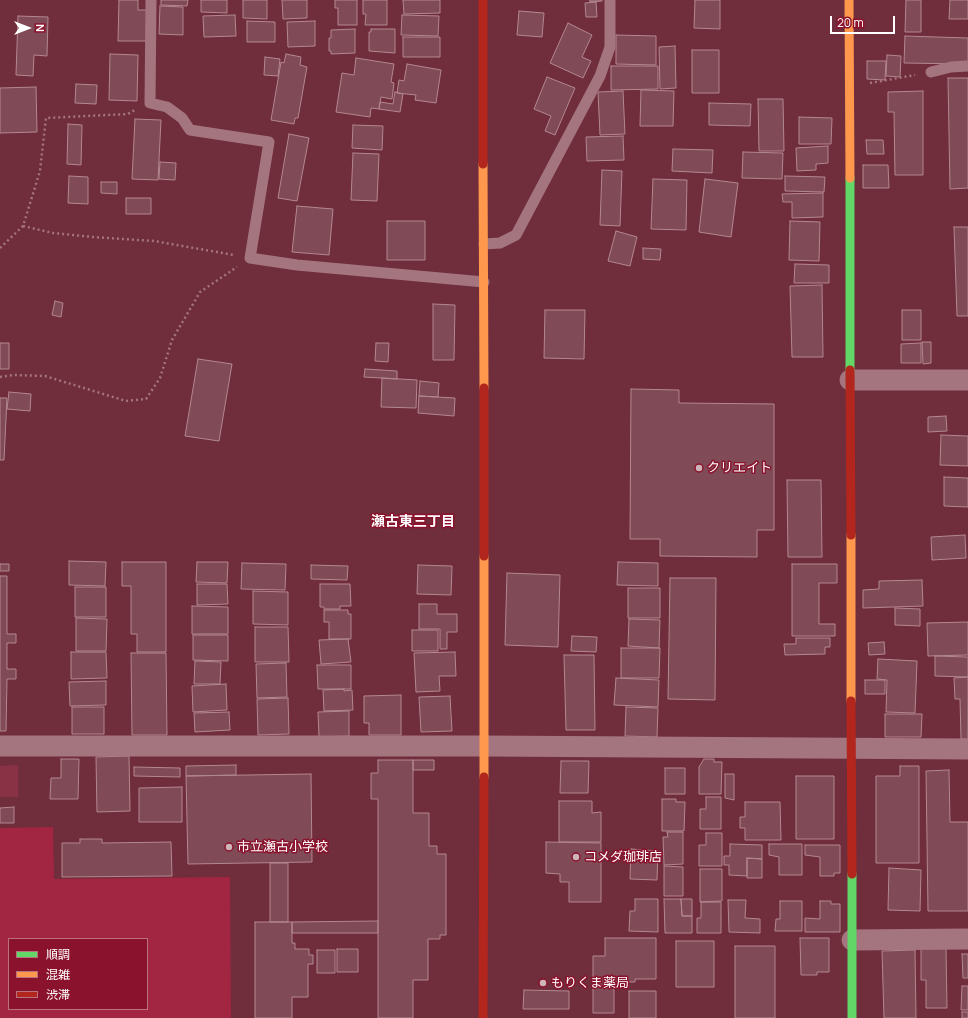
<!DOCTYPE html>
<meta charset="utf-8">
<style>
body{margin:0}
#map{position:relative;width:968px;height:1018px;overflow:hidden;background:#702d3b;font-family:Manrope,"Noto Sans JP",sans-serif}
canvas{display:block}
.legend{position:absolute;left:8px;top:938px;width:140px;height:72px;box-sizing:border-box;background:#8b122c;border:1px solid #b97180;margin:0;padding:5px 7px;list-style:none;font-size:12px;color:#fff}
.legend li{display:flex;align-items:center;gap:8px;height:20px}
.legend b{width:20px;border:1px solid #b97180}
.north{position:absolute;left:8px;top:8px;width:40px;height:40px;-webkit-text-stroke:3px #8b122c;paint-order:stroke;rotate:90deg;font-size:11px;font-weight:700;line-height:16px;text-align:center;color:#fff}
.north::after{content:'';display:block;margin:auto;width:14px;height:18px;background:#fff;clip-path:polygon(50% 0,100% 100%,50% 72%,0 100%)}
.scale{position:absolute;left:830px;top:16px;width:65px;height:18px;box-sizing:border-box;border:2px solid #fff;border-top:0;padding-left:5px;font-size:12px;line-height:14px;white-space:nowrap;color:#fff;-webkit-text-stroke:3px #8b122c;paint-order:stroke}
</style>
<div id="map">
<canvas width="968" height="1018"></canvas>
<ul class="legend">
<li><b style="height:5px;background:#63d668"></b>順調</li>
<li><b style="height:5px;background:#ff974d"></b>混雑</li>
<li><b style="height:5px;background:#b3261e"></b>渋滞</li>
</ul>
<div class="north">N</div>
<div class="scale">20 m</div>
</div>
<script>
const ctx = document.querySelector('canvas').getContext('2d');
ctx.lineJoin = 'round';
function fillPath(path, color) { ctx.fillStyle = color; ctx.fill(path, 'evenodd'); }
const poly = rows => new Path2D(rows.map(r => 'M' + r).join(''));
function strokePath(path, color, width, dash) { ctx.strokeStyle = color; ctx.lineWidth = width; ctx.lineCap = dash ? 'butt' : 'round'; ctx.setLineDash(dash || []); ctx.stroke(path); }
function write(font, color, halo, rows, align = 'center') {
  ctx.font = font + ' Manrope,"Noto Sans JP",sans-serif'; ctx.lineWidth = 3; ctx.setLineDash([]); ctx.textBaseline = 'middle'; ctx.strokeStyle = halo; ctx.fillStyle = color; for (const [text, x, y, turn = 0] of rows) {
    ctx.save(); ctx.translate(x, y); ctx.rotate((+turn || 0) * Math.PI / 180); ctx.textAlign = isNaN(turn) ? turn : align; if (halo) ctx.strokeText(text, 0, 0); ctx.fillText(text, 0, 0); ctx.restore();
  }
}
fillPath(poly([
 [53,827,54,879,230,877,231,1018,0,1018,0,828],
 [9,939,147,939,147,1009,9,1009]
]), '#a22542');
fillPath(poly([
 [18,765,18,797,0,797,0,766]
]), '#8a3245');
const building = poly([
 [119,0,138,0,138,10,148,10,148,41,118,41,119,0],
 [161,0,188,0,187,6,161,5,161,0],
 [201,0,227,0,227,13,201,12,201,0],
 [243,0,267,0,267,19,243,18,243,0],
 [282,0,307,0,307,18,283,19,282,0],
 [335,0,357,0,357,25,338,25,338,8,335,8,335,0],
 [363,0,387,0,387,25,365,25,366,14,363,14,363,0],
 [403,0,440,0,440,13,404,14,403,0],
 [590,0,602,0,602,1,590,2,590,0],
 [695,0,720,0,720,29,694,28,695,0],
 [906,0,921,0,921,32,905,32,906,0],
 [950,0,968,0,968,19,949,19,950,0],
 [596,2,597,17,586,17,585,3,596,2],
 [160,6,183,7,183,35,159,34,160,6],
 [519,11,544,13,542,37,517,35,519,11],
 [235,15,236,36,204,37,203,16,235,15],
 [402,15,439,16,438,36,401,35,402,15],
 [18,16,48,17,47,56,34,55,33,76,16,75,18,16],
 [247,21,275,22,275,42,247,42,247,21],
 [315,21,315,46,288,47,287,22,315,21],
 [568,23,592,35,582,57,591,61,583,78,550,63,568,23],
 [355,29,355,53,331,54,331,51,329,51,329,38,331,38,331,30,355,29],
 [371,29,395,29,395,53,369,51,369,32,371,32,371,29],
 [616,35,656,36,656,65,616,64,616,35],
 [905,36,968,38,968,64,904,63,905,36],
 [403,37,440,37,440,57,403,57,403,37],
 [675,46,676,88,660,89,659,47,675,46],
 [692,50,719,50,719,93,692,93,692,50],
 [110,54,138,55,137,101,109,100,110,54],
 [286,54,301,57,300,65,307,67,298,118,295,118,294,124,271,120,281,62,284,63,286,54],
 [887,55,901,56,900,77,886,76,887,55],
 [265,57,280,59,278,76,264,75,265,57],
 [356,58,394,64,391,82,394,83,392,99,381,97,379,109,371,108,370,117,336,112,342,73,354,75,356,58],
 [867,61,886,61,885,80,867,79,867,61],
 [407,64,441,70,436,103,415,100,416,95,397,93,399,80,404,81,407,64],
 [611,66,658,66,658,89,611,90,611,66],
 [547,77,575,88,555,135,545,131,551,116,534,109,547,77],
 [948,78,968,78,968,188,950,189,948,78],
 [76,84,97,85,96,104,75,103,76,84],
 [36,87,37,132,0,133,0,88,36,87],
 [641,90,674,91,673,126,640,126,641,90],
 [623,91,625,134,600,135,598,92,623,91],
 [923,91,923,175,895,175,894,112,888,112,888,92,923,91],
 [395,92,403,94,400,112,379,109,380,102,393,104,395,92],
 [758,99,783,99,784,151,759,151,758,99],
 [709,103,751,104,750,126,709,125,709,103],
 [799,117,832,118,831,144,799,144,799,117],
 [135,119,161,120,158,180,132,179,135,119],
 [68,124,82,125,81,165,67,164,68,124],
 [353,125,383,126,382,150,352,148,353,125],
 [289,134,309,138,297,201,278,198,289,134],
 [623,136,624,160,587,161,586,137,623,136],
 [866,140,883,140,884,154,867,154,866,140],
 [828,146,828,163,816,164,816,170,797,171,796,148,828,146],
 [673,149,713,150,712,173,672,171,673,149],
 [743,152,783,153,782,179,742,178,743,152],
 [353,153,379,154,377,201,351,200,353,153],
 [160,162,176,163,175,180,159,179,160,162],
 [863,165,888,165,889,188,863,188,863,165],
 [602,170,622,171,620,226,600,225,602,170],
 [69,176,88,177,88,204,68,203,69,176],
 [785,176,825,177,824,192,785,191,785,176],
 [653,179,687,180,686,230,651,229,653,179],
 [705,179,738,183,731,237,699,232,705,179],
 [101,182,117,182,117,194,101,193,101,182],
 [823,193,823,217,792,218,792,202,783,202,782,194,823,193],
 [126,198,151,198,151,214,126,214,126,198],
 [297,206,333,209,329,255,292,252,297,206],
 [387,221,425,221,425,260,387,260,387,221],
 [790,221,820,222,819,261,789,260,790,221],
 [954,227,968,227,968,316,957,316,954,227],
 [616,231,637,237,630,266,608,261,616,231],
 [643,248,661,249,660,260,643,259,643,248],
 [795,264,829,265,829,283,794,283,795,264],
 [822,285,823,357,792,357,790,286,822,285],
 [55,301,63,303,61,317,52,315,55,301],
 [433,304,455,305,454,360,433,360,433,304],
 [545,310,585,310,584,359,544,358,545,310],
 [902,310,921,310,921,340,902,340,902,310],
 [922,342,931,342,931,363,923,364,922,342],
 [0,343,9,343,9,369,0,369,0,343],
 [376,343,389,343,388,362,375,361,376,343],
 [921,343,921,363,901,363,901,344,921,343],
 [198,359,232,364,219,441,185,436,198,359],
 [365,369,397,371,397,379,364,377,365,369],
 [382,378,417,380,416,408,381,407,382,378],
 [420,381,439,383,438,397,419,396,420,381],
 [631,389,679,390,679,403,774,404,774,530,757,530,757,557,660,556,660,539,630,539,631,389],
 [9,392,31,394,30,411,7,409,9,392],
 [419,396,455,398,454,416,418,413,419,396],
 [0,398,7,398,4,460,0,460,0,398],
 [946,416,947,431,928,432,928,417,946,416],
 [941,435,968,436,968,466,940,465,941,435],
 [944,477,968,478,968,507,944,506,944,477],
 [787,480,821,480,822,557,788,557,787,480],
 [965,535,966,558,932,560,931,537,965,535],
 [69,561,106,562,105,586,69,585,69,561],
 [122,562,166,562,166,652,137,652,137,634,131,634,131,586,122,586,122,562],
 [197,562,228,562,227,583,196,582,197,562],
 [618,562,658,563,658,586,617,585,618,562],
 [242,563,286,564,285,590,241,589,242,563],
 [0,564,9,564,9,571,0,571,0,564],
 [792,564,837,564,837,583,819,583,819,624,835,624,835,636,792,636,792,564],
 [311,565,348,566,347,580,311,579,311,565],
 [418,565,452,566,451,595,417,594,418,565],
 [507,573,560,575,558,647,505,645,507,573],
 [0,576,7,576,7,634,16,634,16,643,7,643,7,669,16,669,16,679,7,679,6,731,0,731,0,576],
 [670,578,716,578,715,700,668,699,670,578],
 [922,580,923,606,863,608,863,590,879,589,879,581,922,580],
 [197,584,227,584,228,604,197,605,197,584],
 [320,584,350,584,351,606,340,606,340,609,324,609,324,607,320,607,320,584],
 [75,587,106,587,106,617,75,617,75,587],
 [628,588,660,588,660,618,628,618,628,588],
 [253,591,288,592,288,625,253,624,253,591],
 [419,604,437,604,437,614,457,614,457,632,447,632,447,649,440,649,440,629,419,629,419,604],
 [192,606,228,607,228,634,192,634,192,606],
 [895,608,920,609,920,626,895,625,895,608],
 [324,610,348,610,348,614,351,614,351,639,329,639,329,622,324,622,324,610],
 [76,618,107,619,106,651,76,651,76,618],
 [629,619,660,620,659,648,628,646,629,619],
 [968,622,968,655,928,656,927,623,968,622],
 [255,627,288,627,289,662,255,662,255,627],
 [412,630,438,630,438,651,412,651,412,630],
 [193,635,228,635,228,661,193,660,193,635],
 [572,636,597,637,596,652,571,651,572,636],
 [796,638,830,638,830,647,825,647,825,654,785,655,784,644,796,644,796,638],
 [348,639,351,662,321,664,319,640,348,639],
 [884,642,885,654,869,655,868,643,884,642],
 [621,648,660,648,659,678,621,678,621,648],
 [71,652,106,652,107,678,71,679,71,652],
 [455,652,456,676,439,676,440,691,416,692,414,653,455,652],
 [131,653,166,653,167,735,132,735,131,653],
 [564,655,594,655,595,730,566,730,564,655],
 [935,656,968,657,968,677,935,676,935,656],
 [878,659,917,661,915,713,886,712,887,680,877,679,878,659],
 [195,661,221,662,220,684,194,684,195,661],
 [286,663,287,697,257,698,256,664,286,663],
 [317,665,351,665,351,689,318,689,317,665],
 [968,677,968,739,961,739,960,699,955,699,954,678,968,677],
 [616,678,659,680,658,707,614,705,616,678],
 [865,680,885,680,885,694,865,694,865,680],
 [106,681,106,705,70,706,69,682,106,681],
 [226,684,227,710,193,712,192,686,226,684],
 [344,689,344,691,352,690,353,710,324,711,323,690,344,689],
 [401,695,401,735,369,735,369,723,364,723,364,696,401,695],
 [450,696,452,731,421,732,419,697,450,696],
 [288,698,289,734,258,735,257,699,288,698],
 [72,707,104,707,104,734,72,734,72,707],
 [626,707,658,708,657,737,625,736,626,707],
 [349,711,349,736,319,737,318,712,349,711],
 [229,712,230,730,195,732,194,713,229,712],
 [885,714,922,714,921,737,885,737,885,714],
 [129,756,130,811,97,812,96,757,129,756],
 [61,759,79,759,78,799,50,799,51,778,61,778,61,759],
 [704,759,714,759,714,762,722,762,721,794,699,794,699,767,704,759],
 [378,760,413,760,413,813,429,813,429,846,437,846,437,854,446,854,446,935,440,935,440,939,428,939,428,980,413,980,413,1018,378,1018,378,799,371,799,371,773,378,773,378,760],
 [413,760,434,760,434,770,413,770,413,760],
 [561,761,589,761,588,793,560,793,561,761],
 [236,765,236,775,186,776,186,766,236,765],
 [900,766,919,766,919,863,876,863,876,776,900,776,900,766],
 [134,767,180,768,180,777,134,776,134,767],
 [665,768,685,768,685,794,665,794,665,768],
 [949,770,950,822,968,822,968,911,928,911,926,771,949,770],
 [311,774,312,862,188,864,186,776,311,774],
 [725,774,734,774,734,800,725,798,725,774],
 [796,776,834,776,834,839,796,839,796,776],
 [182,787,182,822,139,822,139,788,182,787],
 [706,797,721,797,721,829,700,829,700,809,706,809,706,797],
 [662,799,676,799,676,802,685,802,684,831,662,831,662,799],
 [559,801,592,801,592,813,601,812,601,842,559,842,559,801],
 [745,802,780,802,781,840,745,840,745,828,740,828,740,817,745,817,745,802],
 [14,807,14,823,0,823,0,808,14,807],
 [667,832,683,832,683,864,664,865,663,837,668,837,667,832],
 [706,833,722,833,722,866,699,866,699,845,706,845,706,833],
 [80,839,102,839,102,843,171,842,172,876,62,877,62,843,80,843,80,839],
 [546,842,601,843,601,902,569,902,569,882,560,882,560,874,546,873,546,842],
 [730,844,762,845,762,859,747,858,747,876,729,875,729,865,724,865,724,856,730,856,730,844],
 [769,844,802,844,802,875,779,875,779,857,769,855,769,844],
 [805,845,840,845,840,873,834,873,834,876,820,876,820,857,805,855,805,845],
 [631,849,658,851,657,880,630,879,631,849],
 [747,858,762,859,762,878,747,878,747,858],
 [270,863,288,863,288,922,270,922,270,863],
 [664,866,683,867,683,896,664,896,664,866],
 [889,868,921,870,920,911,888,910,889,868],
 [700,869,722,869,722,901,700,902,700,869],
 [635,899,658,899,658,932,629,931,630,911,635,911,635,899],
 [664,899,681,899,682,916,692,916,692,933,665,933,664,899],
 [681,899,692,899,692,916,682,916,681,899],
 [728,900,746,900,745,918,760,919,760,933,729,932,728,900],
 [780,901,802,901,802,931,775,931,776,919,780,919,780,901],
 [820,901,831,901,831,904,840,904,840,932,805,932,805,918,820,919,820,901],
 [701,902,721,902,721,933,697,933,697,918,701,918,701,902],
 [378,921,378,933,292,933,292,922,378,921],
 [255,922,292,922,292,943,295,943,295,949,309,949,309,955,313,955,313,964,308,964,308,997,292,997,292,1018,255,1018,255,922],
 [605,938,656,938,656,979,635,979,635,982,614,982,614,1013,593,1013,593,956,605,956,605,938],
 [800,938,829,938,829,972,817,972,817,975,801,975,800,938],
 [676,941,714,941,714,987,676,987,676,941],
 [735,946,775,946,775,1018,735,1018,735,946],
 [946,947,947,1008,926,1008,926,980,921,980,921,948,946,947],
 [337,949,358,949,358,972,337,972,337,949],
 [317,950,335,950,335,973,317,973,317,950],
 [915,950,916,1018,884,1018,882,951,915,950],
 [962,954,968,954,968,978,963,978,962,954],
 [962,986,968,986,968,1010,961,1010,962,986],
 [524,990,569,991,569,1009,523,1009,524,990],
 [629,991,656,991,656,1018,629,1018,629,991],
 [962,1012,968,1012,968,1018,962,1018,962,1012]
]);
fillPath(building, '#804a56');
strokePath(building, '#b38891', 1);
strokePath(poly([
 [870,83,915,75],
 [23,226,53,233,93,237,154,241,234,255],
 [0,248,23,226,40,171,46,118,128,114,135,110],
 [0,377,13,375,45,376,126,401,146,399,160,378,172,340,200,292,237,267]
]), '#a4747f', 2.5, [2, 3]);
strokePath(poly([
 [151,0,150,103,167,107,182,118,190,130,269,142,250,258,297,265,484,282],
 [931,72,951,67,968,66],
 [484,244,500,243,516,235,600,76,610,47,610,0]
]), '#a4747f', 11);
strokePath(poly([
 [850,380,968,380],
 [0,746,484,746,968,749],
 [852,940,968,939]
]), '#a4747f', 21);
strokePath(poly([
 [850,178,850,370],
 [852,874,852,1018]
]), '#63d668', 9);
strokePath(poly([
 [849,0,850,178],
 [483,164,484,388],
 [851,535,851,701],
 [484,556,484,777]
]), '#ff974d', 9);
strokePath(poly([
 [483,0,483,164],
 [850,370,851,535],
 [484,388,484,556],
 [851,701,852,874],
 [483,1018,484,777]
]), '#b3261e', 9);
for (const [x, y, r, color] of [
 [699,468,4,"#cdb6ba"],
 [229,847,4,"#cdb6ba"],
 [576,857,4,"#cdb6ba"],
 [543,983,4,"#cdb6ba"]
]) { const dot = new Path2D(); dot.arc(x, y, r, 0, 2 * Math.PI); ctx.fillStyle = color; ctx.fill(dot); strokePath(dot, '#8b122c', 1.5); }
write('13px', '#fff', '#8b122c', [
 ["クリエイト",707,468],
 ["市立瀬古小学校",237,847],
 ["コメダ珈琲店",584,857],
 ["もりくま薬局",551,983]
], 'left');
write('bold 14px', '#fff', '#8b122c', [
 ["瀬古東三丁目",413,522]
]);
</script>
